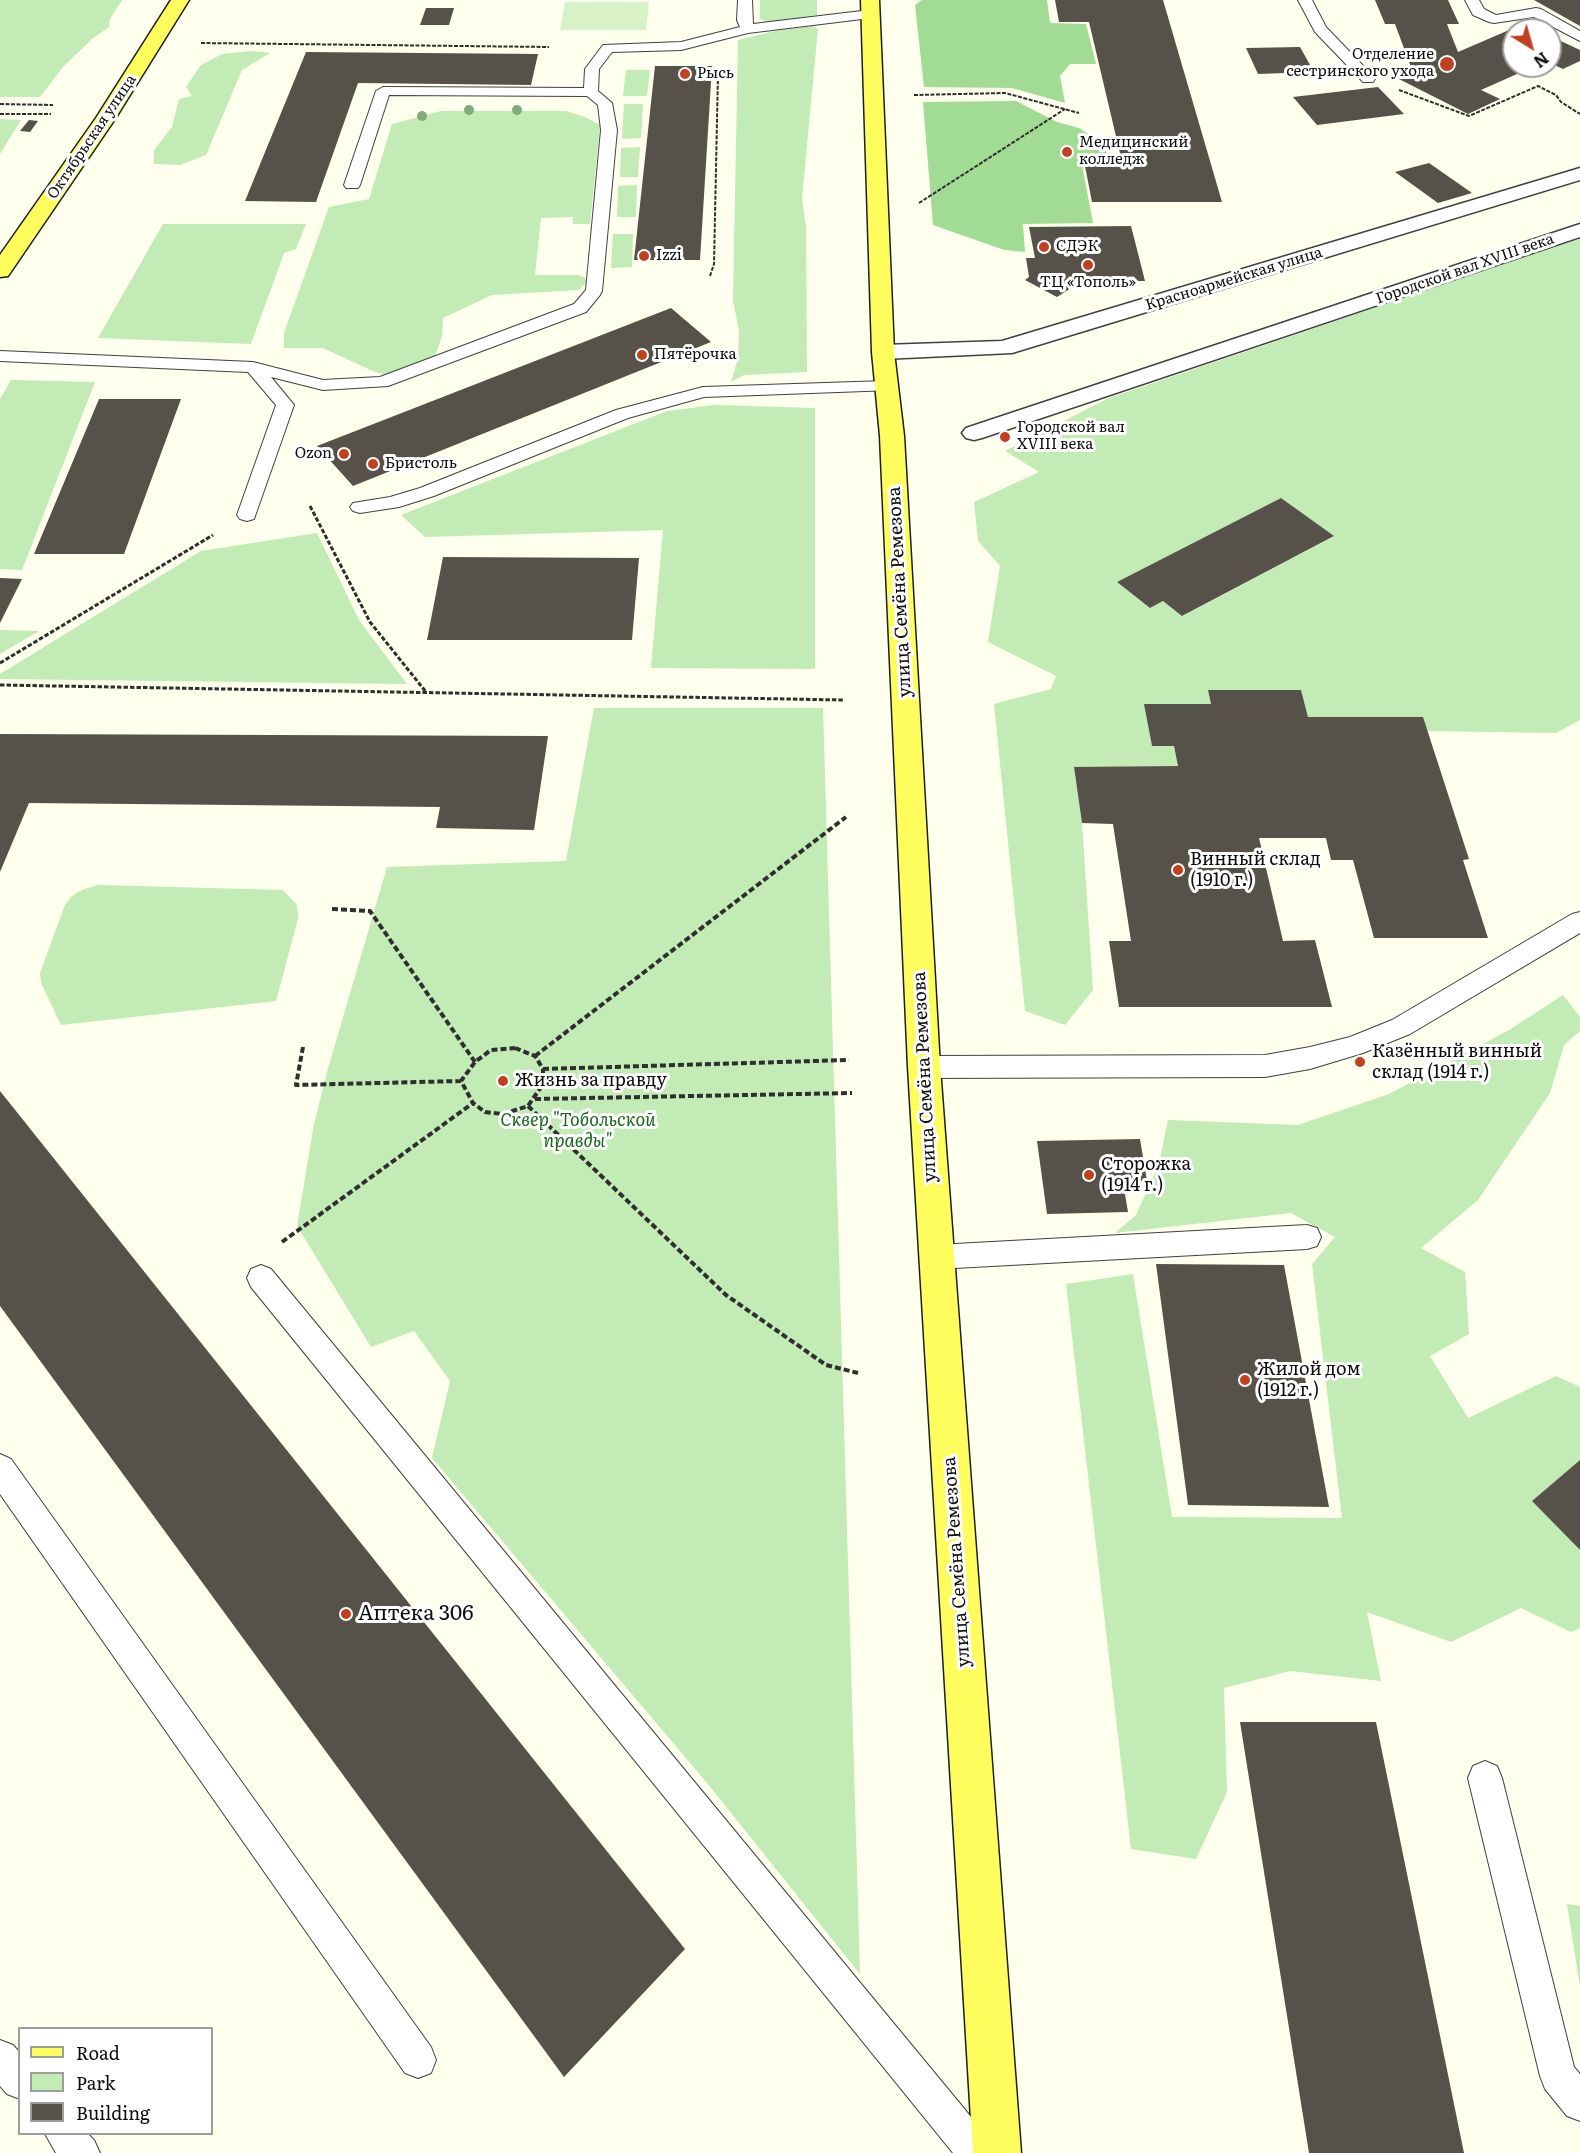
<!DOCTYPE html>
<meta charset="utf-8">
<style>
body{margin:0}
#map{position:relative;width:1580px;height:2153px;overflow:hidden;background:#feffed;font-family:Literata,serif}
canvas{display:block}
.legend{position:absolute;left:18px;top:2027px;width:195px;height:108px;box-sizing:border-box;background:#fff;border:2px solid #9e9e9e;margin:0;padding:8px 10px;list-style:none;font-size:18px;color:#0d0d0d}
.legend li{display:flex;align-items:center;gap:12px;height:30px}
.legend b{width:30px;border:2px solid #9e9e9e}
.north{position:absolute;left:1502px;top:18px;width:60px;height:60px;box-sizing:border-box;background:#fff;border:2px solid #9e9e9e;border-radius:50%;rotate:143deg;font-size:16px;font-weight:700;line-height:24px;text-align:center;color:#0d0d0d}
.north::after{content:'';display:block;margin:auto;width:21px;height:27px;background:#c2401f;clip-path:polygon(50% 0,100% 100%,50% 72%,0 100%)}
</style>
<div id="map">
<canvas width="1580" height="2153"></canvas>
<ul class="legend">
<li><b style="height:8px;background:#fdfe5e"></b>Road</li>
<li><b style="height:16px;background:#c3ebb5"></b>Park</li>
<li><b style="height:16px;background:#565149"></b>Building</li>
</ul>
<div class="north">N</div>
</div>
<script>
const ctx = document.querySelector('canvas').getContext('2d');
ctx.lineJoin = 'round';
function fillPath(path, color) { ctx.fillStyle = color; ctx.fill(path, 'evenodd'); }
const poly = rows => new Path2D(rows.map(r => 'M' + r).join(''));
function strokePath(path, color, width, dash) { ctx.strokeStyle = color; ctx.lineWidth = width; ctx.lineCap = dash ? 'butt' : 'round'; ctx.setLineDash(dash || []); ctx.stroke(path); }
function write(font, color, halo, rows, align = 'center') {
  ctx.font = font + ' Literata,serif'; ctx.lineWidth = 6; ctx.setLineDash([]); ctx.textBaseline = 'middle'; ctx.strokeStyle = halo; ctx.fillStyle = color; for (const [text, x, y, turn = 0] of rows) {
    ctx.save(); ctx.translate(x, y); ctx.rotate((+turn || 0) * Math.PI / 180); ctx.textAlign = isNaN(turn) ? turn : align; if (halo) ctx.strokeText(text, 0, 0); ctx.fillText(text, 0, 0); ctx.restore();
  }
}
fillPath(poly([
 [0,0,122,0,110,19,109,27,92,39,63,67,40,97,0,97],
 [760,0,817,0,817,15,769,23,760,19],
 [812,26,818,29,802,198,806,227,807,372,744,375,731,382,738,358,739,331,733,300,738,40,775,31],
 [251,51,270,53,242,70,206,155,180,165,154,164,154,150,172,127,179,99,192,96,186,87,201,65,222,54],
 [626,70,650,70,647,96,623,96],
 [624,104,643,104,641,138,622,139],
 [441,111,566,111,585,117,600,125,590,224,573,224,573,217,541,218,535,275,578,275,584,277,587,282,579,290,492,295,443,318,442,336,435,356,401,372,383,374,375,372,323,348,284,348,284,333,329,207,369,199,392,124],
 [0,119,21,120,0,154],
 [640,147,638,177,620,177,621,148],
 [637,185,636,217,617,217,618,186],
 [163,224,306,224,296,249,284,253,251,344,98,338],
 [613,234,633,234,632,267,611,268],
 [1580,238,1580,720,1556,733,1427,731,1422,717,1308,717,1301,690,1208,690,1211,704,1145,704,1152,746,1174,746,1178,766,1074,768,1082,823,1093,990,1065,1025,1025,1011,994,704,1051,689,1056,676,988,642,1000,566,978,541,974,502,1039,472,1005,451,1109,398],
 [1281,498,1333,537,1183,616,1163,601,1150,608,1117,582],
 [11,380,95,382,22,570,0,569,0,399],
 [714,405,815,408,815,669,651,668,663,530,425,537,401,515,667,411],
 [317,533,359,620,407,684,0,679,0,674,201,551],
 [0,630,39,631,0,654],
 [594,708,823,708,860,1974,707,1783,432,1458,450,1381,414,1331,371,1347,297,1226,314,1124,327,1072,387,867,566,861],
 [98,885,283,890,297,905,298,919,276,1001,61,1025,41,983,40,973,65,905,72,896,84,889],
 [1563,995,1580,1017,1580,1031,1564,1045,1550,1093,1478,1200,1421,1248,1465,1272,1469,1334,1430,1356,1468,1418,1556,1376,1580,1387,1580,1460,1532,1501,1580,1550,1580,1628,1571,1632,1521,1608,1451,1642,1367,1612,1381,1681,1290,1671,1224,1688,1227,1792,1196,1859,1131,1849,1066,1284,1133,1274,1172,1517,1342,1518,1312,1264,1335,1237,1291,1213,1115,1233,1136,1215,1159,1164,1168,1120,1298,1125,1389,1094,1509,1030],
 [1567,1904,1580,1906,1580,1987]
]), '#c3ebb5');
fillPath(poly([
 [922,0,1047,0,1050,23,1086,24,1096,64,1070,64,1060,76,1065,103,1012,88,924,87,915,5],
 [1016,101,1057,122,1079,128,1103,143,1111,164,1082,165,1093,223,1023,224,1025,252,1004,250,933,225,923,102]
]), '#a2dc94');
fillPath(poly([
 [565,2,649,2,646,30,560,30]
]), '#d8f2c7');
fillPath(poly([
 [1055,0,1163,0,1222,202,1092,202,1085,166,1123,166,1089,22,1059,22],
 [1375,0,1448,0,1459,24,1447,24,1458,52,1523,24,1536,30,1514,30,1514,66,1535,66,1481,90,1500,99,1468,114,1395,77,1412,70,1395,24,1385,24],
 [1534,0,1580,0,1580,26],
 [426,8,454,8,449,25,420,25],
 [1550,36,1580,50,1580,61,1563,69,1550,63],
 [1300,47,1314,72,1258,74,1246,48],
 [306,52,538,54,531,85,358,83,316,202,245,201],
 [655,66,712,66,700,260,634,260],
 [1378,87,1404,114,1317,125,1293,97],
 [29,120,38,121,30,132,20,131],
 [1429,163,1472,193,1438,203,1395,172],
 [1131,226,1145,281,1082,281,1057,297,1025,280,1029,277,1026,258,1035,258,1029,227],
 [671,308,711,342,353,486,317,446],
 [99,399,181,399,124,554,34,554],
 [1281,498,1334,536,1182,616,1163,601,1150,608,1117,582],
 [443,557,639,558,632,640,427,640],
 [0,578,22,579,0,623],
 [1208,690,1301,690,1308,717,1423,717,1469,859,1463,860,1488,938,1374,938,1353,860,1331,860,1326,838,1259,838,1283,941,1315,940,1332,1007,1119,1007,1109,941,1131,941,1113,824,1082,823,1074,767,1178,766,1174,746,1152,746,1144,704,1211,704],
 [0,734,548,736,534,830,436,828,440,807,29,803,0,872],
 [0,1091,685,1949,564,2077,0,1306],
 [1140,1139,1147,1181,1123,1182,1128,1212,1047,1214,1037,1141],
 [1156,1264,1284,1265,1329,1507,1188,1505],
 [1580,1460,1580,1550,1532,1501],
 [1240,1722,1376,1722,1464,2153,1309,2153]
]), '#565149');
const lane = poly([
 [738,0,752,0,753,24,870,10,877,14,870,18,748,33,681,50,612,52,599,69,598,91,612,103,617,130,602,291,600,295,586,312,388,386,323,390,271,377,294,405,254,519,247,521,240,519,237,515,276,405,248,372,0,361,0,351,253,362,323,380,380,377,574,304,586,290,601,130,598,105,587,96,389,95,360,185,358,188,346,188,344,185,376,91,383,87,584,88,585,69,603,45,681,42,740,27,737,20,738,0],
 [1298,0,1312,0,1326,27,1373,76,1375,79,1373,82,1363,82,1315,32,1298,0],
 [1465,0,1479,0,1484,9,1496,15,1536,8,1541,9,1580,31,1580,41,1534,17,1494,23,1489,22,1473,15,1465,0],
 [886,381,892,382,895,386,892,390,704,397,628,418,434,496,399,507,360,513,353,511,350,507,353,503,390,497,420,488,616,410,703,387,886,381],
 [1580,912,1580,933,1410,1034,1363,1053,1310,1069,1265,1077,924,1078,915,1074,911,1067,915,1060,924,1056,1265,1055,1310,1047,1350,1037,1392,1020,1572,914,1580,912],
 [1307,1225,1317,1228,1321,1237,1317,1246,1307,1249,936,1269,926,1266,922,1257,926,1248,936,1245,1307,1225],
 [261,1265,271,1269,990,2140,996,2153,953,2153,251,1287,247,1278,251,1269,261,1265],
 [0,1454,11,1459,431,2047,436,2060,431,2073,418,2078,405,2073,0,1494,0,1454],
 [1485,1761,1497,1766,1502,1778,1574,2067,1580,2074,1580,2121,1567,2116,1545,2089,1540,2076,1468,1778,1473,1766,1485,1761],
 [0,2040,13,2045,20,2053,20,2099,7,2094,0,2086,0,2040],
 [45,2134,88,2134,94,2140,100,2153,56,2153,45,2134]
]);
const street = poly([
 [1580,168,1580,180,1012,353,883,359,875,357,872,352,875,347,883,345,1002,341,1580,168],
 [1580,224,1580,237,982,438,974,440,966,438,962,433,966,428,1580,224]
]);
const primary = poly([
 [171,0,189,0,115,119,8,276,0,277,0,255,96,118,171,0],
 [861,0,879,0,894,352,904,436,940,1067,1021,2153,973,2153,908,1067,880,436,872,352,861,0]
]);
strokePath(lane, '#404040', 2);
strokePath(street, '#404040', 3);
strokePath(primary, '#1e1e1e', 3);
strokePath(poly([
 [201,43,549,47],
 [1399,90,1469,116,1538,86,1556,95,1561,102,1580,114],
 [914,95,1005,93,1079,113],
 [0,104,53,105],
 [0,114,51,114],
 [919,203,1065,109],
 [710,276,714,264,718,73]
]), '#2f2f2f', 2, [4, 1.5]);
strokePath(poly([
 [310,506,370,622,426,692],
 [0,663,213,535],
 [0,685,844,700]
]), '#2f2f2f', 3, [4.5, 2]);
strokePath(poly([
 [332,909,370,911,475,1062],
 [303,1047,296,1085,461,1081],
 [515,1048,535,1056,543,1069,543,1084,528,1106,503,1114,485,1112,473,1103,461,1081,475,1062,491,1050,515,1048],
 [535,1056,846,817],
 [543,1069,849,1060],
 [535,1099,852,1093],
 [528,1106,726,1295,826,1365,858,1373],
 [282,1242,473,1103]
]), '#2f2f2f', 4, [6, 3]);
fillPath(lane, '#fff');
fillPath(street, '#fff');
fillPath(primary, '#fdfe5e');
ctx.fillStyle = '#81ab7b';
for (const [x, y] of [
 [469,110],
 [517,110],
 [422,116]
]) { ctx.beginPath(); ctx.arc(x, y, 5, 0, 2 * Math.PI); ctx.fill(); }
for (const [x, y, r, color] of [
 [1447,64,8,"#c2401f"],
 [685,74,6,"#c2401f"],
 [1067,152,6,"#c2401f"],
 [1044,247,6,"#c2401f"],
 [644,256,6,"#c2401f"],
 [1088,265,6,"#c2401f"],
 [642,355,6,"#c2401f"],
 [1005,437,6,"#c2401f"],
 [344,454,6,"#c2401f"],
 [373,464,6,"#c2401f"],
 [1178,870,6,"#c2401f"],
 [1360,1062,6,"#c2401f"],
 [503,1081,6,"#c2401f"],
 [1089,1175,6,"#c2401f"],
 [1245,1380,6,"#c2401f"],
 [346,1614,6,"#c2401f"]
]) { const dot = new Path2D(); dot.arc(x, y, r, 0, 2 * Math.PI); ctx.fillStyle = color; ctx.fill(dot); strokePath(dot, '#fff', 2); }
write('15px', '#0d0d0d', '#fff', [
 ["Отделение",1434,55,"right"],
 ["сестринского ухода",1434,72,"right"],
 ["Рысь",697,74],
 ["Медицинский",1079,143],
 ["колледж",1079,160],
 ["СДЭК",1056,247],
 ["Izzi",656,256],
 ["ТЦ «Тополь»",1088,283,"center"],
 ["Пятёрочка",654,355],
 ["Городской вал",1017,428],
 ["XVIII века",1017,445],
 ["Ozon",332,454,"right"],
 ["Бристоль",385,464]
], 'left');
write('15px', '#0d0d0d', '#fff', [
 ["Октябрьская улица",92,137,-56],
 ["Городской вал XVIII века",1465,269,-19],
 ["Красноармейская улица",1234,279,-17]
]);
write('18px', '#0d0d0d', '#fff', [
 ["улица Семёна Ремезова",900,592,-93],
 ["улица Семёна Ремезова",925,1077,-93],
 ["улица Семёна Ремезова",957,1562,-94]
]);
write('18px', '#0d0d0d', '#fff', [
 ["Винный склад",1190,860],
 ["(1910 г.)",1190,881],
 ["Казённый винный",1372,1052],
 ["склад (1914 г.)",1372,1073],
 ["Жизнь за правду",515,1081],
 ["Сторожка",1101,1165],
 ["(1914 г.)",1101,1186],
 ["Жилой дом",1257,1370],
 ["(1912 г.)",1257,1391]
], 'left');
write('italic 18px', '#1b671e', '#fff', [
 ["Сквер \"Тобольской",578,1121],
 ["правды\"",578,1142]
]);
write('21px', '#0d0d0d', '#fff', [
 ["Аптека 306",358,1614]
], 'left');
</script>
